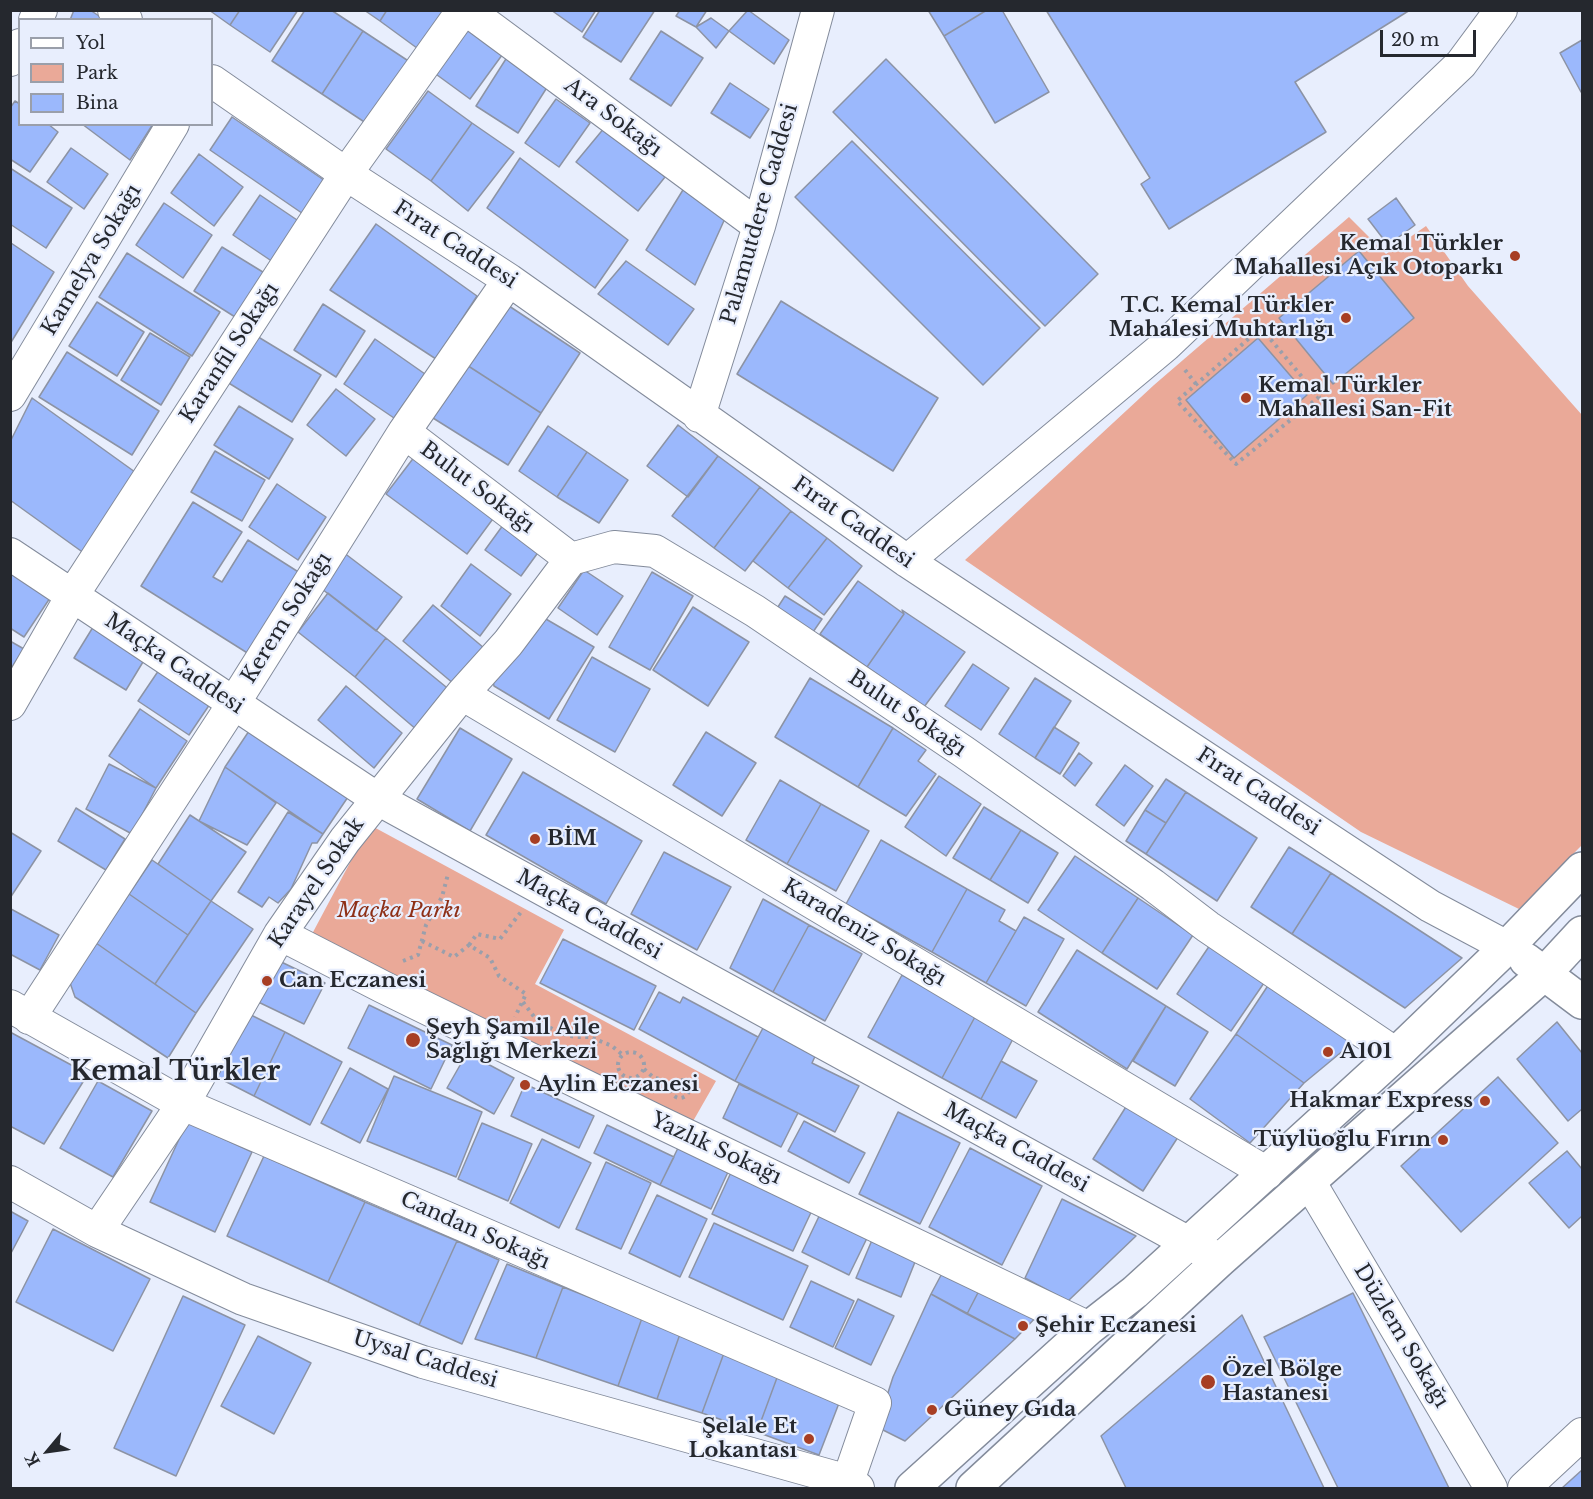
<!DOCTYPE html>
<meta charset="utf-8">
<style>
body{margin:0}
#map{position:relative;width:1593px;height:1499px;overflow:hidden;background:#e8eefd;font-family:"Libre Baskerville",serif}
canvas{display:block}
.frame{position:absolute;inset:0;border:12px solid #25282e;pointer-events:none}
.legend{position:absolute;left:18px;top:18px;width:195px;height:108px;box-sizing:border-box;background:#e8eefd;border:2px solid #9a9faa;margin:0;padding:8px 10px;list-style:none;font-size:18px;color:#25282e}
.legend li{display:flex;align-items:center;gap:12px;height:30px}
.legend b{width:30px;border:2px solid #9a9faa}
.north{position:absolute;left:18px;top:1421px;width:60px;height:60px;-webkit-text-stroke:4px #e8eefd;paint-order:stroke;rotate:241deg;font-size:16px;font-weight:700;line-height:24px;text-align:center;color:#25282e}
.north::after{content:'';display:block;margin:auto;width:21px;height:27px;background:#25282e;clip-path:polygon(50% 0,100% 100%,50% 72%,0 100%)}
.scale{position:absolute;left:1380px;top:30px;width:96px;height:27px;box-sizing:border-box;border:3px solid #25282e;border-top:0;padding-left:8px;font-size:18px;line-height:21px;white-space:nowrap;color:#25282e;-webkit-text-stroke:4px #e8eefd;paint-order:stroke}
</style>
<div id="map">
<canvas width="1593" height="1499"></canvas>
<div class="frame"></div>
<ul class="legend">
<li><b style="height:8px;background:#fff"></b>Yol</li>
<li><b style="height:16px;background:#eaa998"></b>Park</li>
<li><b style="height:16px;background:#9bb8fc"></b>Bina</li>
</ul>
<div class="north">K</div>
<div class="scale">20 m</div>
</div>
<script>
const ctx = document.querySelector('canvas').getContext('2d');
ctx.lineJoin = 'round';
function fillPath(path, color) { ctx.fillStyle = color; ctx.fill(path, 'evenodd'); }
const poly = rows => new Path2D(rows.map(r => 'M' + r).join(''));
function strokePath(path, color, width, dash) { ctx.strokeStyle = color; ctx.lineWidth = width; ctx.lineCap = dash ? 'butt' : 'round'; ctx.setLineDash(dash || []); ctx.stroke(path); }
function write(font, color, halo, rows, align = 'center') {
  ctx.font = font + ' "Libre Baskerville",serif'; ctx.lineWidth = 4.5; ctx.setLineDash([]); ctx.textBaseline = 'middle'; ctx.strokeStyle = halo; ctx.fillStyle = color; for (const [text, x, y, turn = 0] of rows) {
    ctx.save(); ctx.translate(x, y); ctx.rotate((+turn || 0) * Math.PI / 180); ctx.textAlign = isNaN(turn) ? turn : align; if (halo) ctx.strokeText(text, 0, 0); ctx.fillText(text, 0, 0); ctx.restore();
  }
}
fillPath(poly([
 [1349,217,1386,254,1426,226,1468,286,1582,415,1582,845,1519,909,1361,832,965,560,1154,385],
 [370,825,564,930,535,984,716,1081,688,1130,312,934]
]), '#eaa998');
const building = poly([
 [74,10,90,10,105,20,70,20,74,10],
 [209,10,240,10,230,25,209,10],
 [240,10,298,10,270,52,230,25,240,10],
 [305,10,331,10,363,31,322,94,272,61,305,10],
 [364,10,387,10,380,21,364,10],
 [387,10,445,10,421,51,380,21,387,10],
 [551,10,596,10,582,32,551,10],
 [600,10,655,10,621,62,583,37,600,10],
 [680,10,707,10,696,27,676,16,680,10],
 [748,10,789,40,774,64,729,31,748,10],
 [928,10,987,10,944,36,928,10],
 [987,10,1002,10,1049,92,995,123,944,36,987,10],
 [1046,10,1410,10,1295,82,1326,132,1169,229,1141,184,1150,178,1046,10],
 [711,18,729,31,716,48,696,27,711,18],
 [468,24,505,51,470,99,433,72,468,24],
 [363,31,419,68,378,131,322,94,363,31],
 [661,31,703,58,671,106,630,79,661,31],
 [1582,40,1582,91,1581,92,1560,53,1582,40],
 [511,51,553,78,518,133,476,106,511,51],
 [886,59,1098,274,1045,326,833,112,886,59],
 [730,83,769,109,750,138,711,113,730,83],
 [428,91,472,123,431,181,386,149,428,91],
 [556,99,590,123,559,167,525,143,556,99],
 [15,101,20,104,20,124,48,124,58,132,30,172,10,159,10,108,15,101],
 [232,117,334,187,312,220,210,150,232,117],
 [472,123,514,152,468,211,431,181,472,123],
 [82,124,153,124,130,160,82,124],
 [605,127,665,177,638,211,576,162,605,127],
 [852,141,1040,328,983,385,795,197,852,141],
 [71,148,108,174,84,209,47,182,71,148],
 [199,154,243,187,214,226,171,193,199,154],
 [520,158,628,240,595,288,487,208,520,158],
 [10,168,72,208,46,248,10,224,10,168],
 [686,185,727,214,695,285,646,250,686,185],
 [260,195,303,224,276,264,233,235,260,195],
 [1396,198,1415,225,1388,245,1368,219,1396,198],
 [164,203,212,235,183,278,136,245,164,203],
 [376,224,477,296,436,359,330,290,376,224],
 [11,243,54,272,10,344,10,244,11,243],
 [222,247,271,277,243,322,194,291,222,247],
 [1359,251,1414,318,1333,384,1279,318,1359,251],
 [127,253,220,312,192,356,99,297,127,253],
 [626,261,694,309,668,345,598,294,626,261],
 [781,301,938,398,893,471,737,374,781,301],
 [97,302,144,332,117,376,69,346,97,302],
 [323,304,365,331,336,377,294,350,323,304],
 [506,304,580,353,541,413,459,360,506,304],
 [150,333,190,357,161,405,121,380,150,333],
 [255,335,321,375,292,422,227,382,255,335],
 [1258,338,1307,395,1234,458,1186,400,1258,338],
 [375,339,425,374,394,418,344,384,375,339],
 [67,352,159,411,132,455,39,397,67,352],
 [459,360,541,413,508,465,425,413,459,360],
 [336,389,375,419,346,456,307,425,336,389],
 [32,398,135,472,88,556,10,500,10,442,32,398],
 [239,406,293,439,269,479,214,445,239,406],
 [678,425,718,456,688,497,647,466,678,425],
 [548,426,587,452,557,497,519,471,548,426],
 [215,451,265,480,242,521,191,492,215,451],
 [587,452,628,480,599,523,557,497,587,452],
 [415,456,495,516,467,554,386,494,415,456],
 [718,456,760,487,714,548,672,516,718,456],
 [277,484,326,517,298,560,249,527,277,484],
 [760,487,791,511,745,571,714,548,760,487],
 [193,502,242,532,213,577,222,582,248,540,300,573,249,654,141,586,193,502],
 [791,511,827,538,788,588,753,561,791,511],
 [506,521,542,547,521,576,485,550,506,521],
 [827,538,862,566,824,615,788,588,827,538],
 [339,549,402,597,376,631,313,582,339,549],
 [471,564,511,594,480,636,441,606,471,564],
 [584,570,623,596,597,635,558,608,584,570],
 [10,571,50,598,24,637,10,628,10,571],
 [652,572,693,596,650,670,609,647,652,572],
 [858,581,904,614,867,667,820,634,858,581],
 [328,593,386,638,355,677,298,632,328,593],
 [785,596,822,619,813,632,776,610,785,596],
 [433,605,484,648,454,684,403,641,433,605],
 [693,607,749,642,708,706,653,670,693,607],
 [902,610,965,652,924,707,867,667,904,614,902,610],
 [539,615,594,647,549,719,494,686,492,677,539,615],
 [98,619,149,652,126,690,74,658,98,619],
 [386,638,451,691,417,730,355,677,386,638],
 [10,641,24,649,10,670,10,641],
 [592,657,650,689,615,752,557,720,592,657],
 [163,664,214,698,189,735,138,701,163,664],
 [973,664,1009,688,981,730,945,706,973,664],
 [810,678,893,728,858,787,775,737,810,678],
 [1035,678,1071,701,1035,758,999,734,1035,678],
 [346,686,402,733,374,768,318,720,346,686],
 [140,709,187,741,156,788,109,756,140,709],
 [253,725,352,791,323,834,225,767,253,725],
 [1054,727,1079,743,1060,774,1035,758,1054,727],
 [460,728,512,759,470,831,417,799,460,728],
 [893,728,926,750,918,761,936,774,906,816,858,787,893,728],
 [706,732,756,763,722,816,673,785,706,732],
 [1079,753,1092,763,1075,786,1063,776,1079,753],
 [109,764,156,788,132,834,86,809,109,764],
 [1125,765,1153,786,1124,826,1096,805,1125,765],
 [225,767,276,803,247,845,199,821,225,767],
 [523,772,642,841,606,904,486,835,523,772],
 [939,776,981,804,946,856,905,827,939,776],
 [1166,779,1186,792,1166,823,1145,810,1166,779],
 [780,780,821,804,787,864,746,840,780,780],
 [1186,792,1257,838,1217,901,1146,854,1186,792],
 [821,804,869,831,836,891,787,864,821,804],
 [984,807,1021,830,990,880,953,858,984,807],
 [76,808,125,839,106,870,58,841,76,808],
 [1145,810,1166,823,1146,854,1126,841,1145,810],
 [288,812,323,834,317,843,312,843,291,889,278,903,269,897,262,907,238,892,288,812],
 [190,815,246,852,211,901,158,864,190,815],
 [1021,830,1058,853,1028,903,990,880,1021,830],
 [10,832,41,851,10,898,10,832],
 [881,840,967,889,932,952,846,904,881,840],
 [1289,847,1331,873,1292,934,1251,907,1289,847],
 [664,852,731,887,697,950,631,914,664,852],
 [1075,856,1138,898,1102,953,1038,910,1075,856],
 [152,860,211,901,188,935,129,894,152,860],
 [1331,873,1462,958,1405,1008,1292,934,1331,873],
 [967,889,1005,910,999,921,1016,931,986,983,932,952,967,889],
 [129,894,188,935,155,984,96,943,129,894],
 [1138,898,1193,935,1157,989,1102,953,1138,898],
 [763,899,809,925,773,992,730,968,763,899],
 [211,901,253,929,196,1013,155,984,211,901],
 [11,909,59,935,40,970,10,954,11,909],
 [1024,917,1064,939,1026,1006,986,983,1024,917],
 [809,925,862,954,825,1021,773,992,809,925],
 [563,939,656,986,634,1030,540,983,563,939],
 [1212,942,1266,980,1231,1031,1177,994,1212,942],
 [96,943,196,1013,168,1058,75,997,68,977,96,943],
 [1077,950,1166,1006,1127,1069,1038,1012,1077,950],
 [273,958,325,983,304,1024,252,999,273,958],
 [902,975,976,1015,942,1078,868,1037,902,975],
 [1269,984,1356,1040,1304,1083,1236,1034,1269,984],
 [659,992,680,1003,683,997,758,1037,735,1081,639,1029,659,992],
 [369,1005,452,1045,431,1089,348,1048,369,1005],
 [1166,1006,1208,1032,1175,1086,1133,1061,1166,1006],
 [243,1011,285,1032,254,1096,211,1074,243,1011],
 [976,1015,1014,1037,981,1099,942,1078,976,1015],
 [1557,1022,1582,1053,1582,1109,1568,1121,1517,1059,1557,1022],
 [764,1026,817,1052,812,1063,859,1086,835,1132,735,1081,764,1026],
 [10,1032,88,1074,44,1144,10,1126,10,1032],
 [285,1032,342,1062,310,1125,254,1096,285,1032],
 [1236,1034,1304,1083,1250,1143,1190,1099,1236,1034],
 [467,1053,514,1078,494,1114,447,1088,467,1053],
 [1001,1061,1037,1081,1016,1118,981,1099,1001,1061],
 [350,1068,388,1089,360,1143,321,1123,350,1068],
 [394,1076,482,1112,456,1177,367,1141,394,1076],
 [1498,1077,1558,1143,1461,1232,1401,1166,1498,1077],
 [98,1081,152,1111,113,1177,60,1148,98,1081],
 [525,1084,594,1116,579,1148,511,1116,525,1084],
 [739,1084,798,1113,781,1147,723,1118,739,1084],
 [1129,1102,1180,1134,1143,1191,1093,1159,1129,1102],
 [898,1112,960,1143,920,1224,859,1194,898,1112],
 [804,1121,865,1153,849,1183,788,1151,804,1121],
 [187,1122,252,1152,215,1232,150,1202,187,1122],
 [482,1123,532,1144,508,1201,458,1179,482,1123],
 [607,1125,674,1157,660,1185,594,1153,607,1125],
 [542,1139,591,1163,559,1228,510,1203,542,1139],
 [678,1148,728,1172,711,1209,660,1185,678,1148],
 [970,1148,1042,1186,1002,1265,929,1227,970,1148],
 [1567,1151,1582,1169,1582,1216,1569,1228,1529,1183,1567,1151],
 [264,1156,365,1202,328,1282,227,1236,264,1156],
 [606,1162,651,1183,621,1249,576,1229,606,1162],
 [733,1168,814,1206,793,1251,712,1214,733,1168],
 [657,1195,707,1219,680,1277,629,1253,657,1195],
 [1062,1199,1136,1236,1068,1301,1025,1278,1062,1199],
 [365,1202,457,1241,419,1325,328,1282,365,1202],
 [822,1210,870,1232,849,1275,802,1252,822,1210],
 [10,1211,28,1221,10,1255,10,1211],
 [714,1223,808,1266,783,1320,689,1277,714,1223],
 [53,1229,150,1279,113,1351,16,1302,53,1229],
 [875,1233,919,1252,901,1297,856,1278,875,1233],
 [457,1241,499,1260,462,1344,419,1325,457,1241],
 [507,1264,563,1287,536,1358,475,1339,507,1264],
 [947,1264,983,1283,967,1314,931,1294,947,1264],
 [811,1281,854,1301,833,1347,790,1327,811,1281],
 [983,1283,1042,1311,1015,1339,967,1314,983,1283],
 [563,1287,642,1318,618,1386,536,1358,563,1287],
 [1353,1293,1449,1488,1338,1488,1264,1337,1353,1293],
 [931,1294,1015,1339,905,1441,877,1427,893,1377,931,1294],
 [183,1296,245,1325,176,1476,114,1448,183,1296],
 [858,1299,894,1316,871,1365,835,1348,858,1299],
 [1242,1315,1324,1488,1126,1488,1101,1436,1242,1315],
 [642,1318,680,1334,657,1399,618,1386,642,1318],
 [680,1334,724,1353,702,1413,657,1399,680,1334],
 [258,1336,311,1363,274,1434,221,1406,258,1336],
 [724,1353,778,1375,757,1432,702,1413,724,1353],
 [778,1375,841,1398,819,1455,757,1432,778,1375],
 [1582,1470,1582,1488,1562,1488,1582,1470]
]);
fillPath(building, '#9bb8fc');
strokePath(building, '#8c93a4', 1.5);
const minor = poly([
 [114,10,126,20],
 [467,10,759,226],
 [35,20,41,10],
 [10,60,20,45],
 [212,81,346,174,509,280,907,561,1430,906,1507,947],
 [10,395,173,124],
 [699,416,759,226,818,10],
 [404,432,571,559,614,547,655,551,755,611,964,752,1153,885,1208,927,1396,1054],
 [10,554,376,798,1220,1260],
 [907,561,1166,345,1461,64,1501,10],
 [462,694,1267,1173],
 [10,704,72,596,346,174,463,10],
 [280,934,383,987,657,1121,1089,1328],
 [10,1006,183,1104,875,1403,848,1481],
 [29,1018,234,703,404,432,509,280],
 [10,1182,97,1231,243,1299,423,1362,848,1481,858,1488],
 [1310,1183,1491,1488],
 [97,1231,183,1104,280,934,345,840,462,694,508,643,571,559],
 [1524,1488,1582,1434]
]);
const major = poly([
 [1526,960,1582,1002],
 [912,1488,1089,1328,1135,1292,1396,1054,1507,947,1582,869],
 [973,1488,1220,1260,1545,973,1582,933]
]);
strokePath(minor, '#838b9b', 34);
strokePath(major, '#838b9b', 36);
strokePath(poly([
 [1261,328,1319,397,1236,464,1177,401,1261,328],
 [1185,370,1196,384],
 [422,941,454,957,469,945,490,958,499,976,526,994,515,1017],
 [469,945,477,934,500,939,521,912],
 [403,961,418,955,426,925,442,897,448,874],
 [523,1002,535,1018,557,1032,575,1037,590,1037,612,1046,623,1055],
 '618 1065a13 13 0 1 1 26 0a13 13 0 1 1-26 0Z',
 [644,1069,653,1077,672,1083],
 '671 1089a9 9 0 1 1 18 0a9 9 0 1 1-18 0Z'
]), '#9a9fab', 4, [3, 4.5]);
strokePath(minor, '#fff', 32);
strokePath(major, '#fff', 33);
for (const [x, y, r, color] of [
 [1515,256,6,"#a73e24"],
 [1346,318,6,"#a73e24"],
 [1246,398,6,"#a73e24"],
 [535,839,6,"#a73e24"],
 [267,981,6,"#a73e24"],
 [413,1040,8,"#a73e24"],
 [1328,1052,6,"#a73e24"],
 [525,1085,6,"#a73e24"],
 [1485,1101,6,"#a73e24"],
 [1443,1140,6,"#a73e24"],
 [1023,1326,6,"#a73e24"],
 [1208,1382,8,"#a73e24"],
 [932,1410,6,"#a73e24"],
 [809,1439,6,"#a73e24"]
]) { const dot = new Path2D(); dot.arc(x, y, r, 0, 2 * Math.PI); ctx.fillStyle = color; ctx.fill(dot); strokePath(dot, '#e8eefd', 2); }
write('21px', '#25282e', '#e8eefd', [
 ["Ara Sokağı",613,118,37],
 ["Palamutdere Caddesi",760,214,-74],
 ["Fırat Caddesi",455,245,33],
 ["Kamelya Sokağı",92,260,-59],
 ["Karanfil Sokağı",230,353,-57],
 ["Bulut Sokağı",477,488,37],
 ["Fırat Caddesi",853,523,35],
 ["Kerem Sokağı",287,618,-58],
 ["Maçka Caddesi",174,664,34],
 ["Bulut Sokağı",907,714,34],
 ["Fırat Caddesi",1258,792,33],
 ["Karayel Sokak",317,883,-56],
 ["Maçka Caddesi",589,915,29],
 ["Karadeniz Sokağı",864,933,31],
 ["Maçka Caddesi",1016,1148,29],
 ["Yazlık Sokağı",716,1149,25],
 ["Candan Sokağı",475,1231,24],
 ["Düzlem Sokağı",1401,1336,59],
 ["Uysal Caddesi",425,1360,17]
]);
write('bold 21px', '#25282e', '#e8eefd', [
 ["Kemal Türkler",1503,244,"right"],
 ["Mahallesi Açık Otoparkı",1503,268,"right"],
 ["T.C. Kemal Türkler",1334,306,"right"],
 ["Mahalesi Muhtarlığı",1334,330,"right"],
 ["Kemal Türkler",1258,386],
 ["Mahallesi San-Fit",1258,410],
 ["BİM",547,839],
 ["Can Eczanesi",279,981],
 ["Şeyh Şamil Aile",426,1028],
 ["Sağlığı Merkezi",426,1052],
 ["A101",1340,1052],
 ["Aylin Eczanesi",537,1085],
 ["Hakmar Express",1473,1101,"right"],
 ["Tüylüoğlu Fırın",1431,1140,"right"],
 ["Şehir Eczanesi",1035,1326],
 ["Özel Bölge",1222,1370],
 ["Hastanesi",1222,1394],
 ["Güney Gıda",944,1410],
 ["Şelale Et",797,1427,"right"],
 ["Lokantası",797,1451,"right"]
], 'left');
write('italic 21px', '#8e3017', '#e8eefd', [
 ["Maçka Parkı",399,911]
]);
write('bold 27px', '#25282e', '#e8eefd', [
 ["Kemal Türkler",175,1072]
]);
</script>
